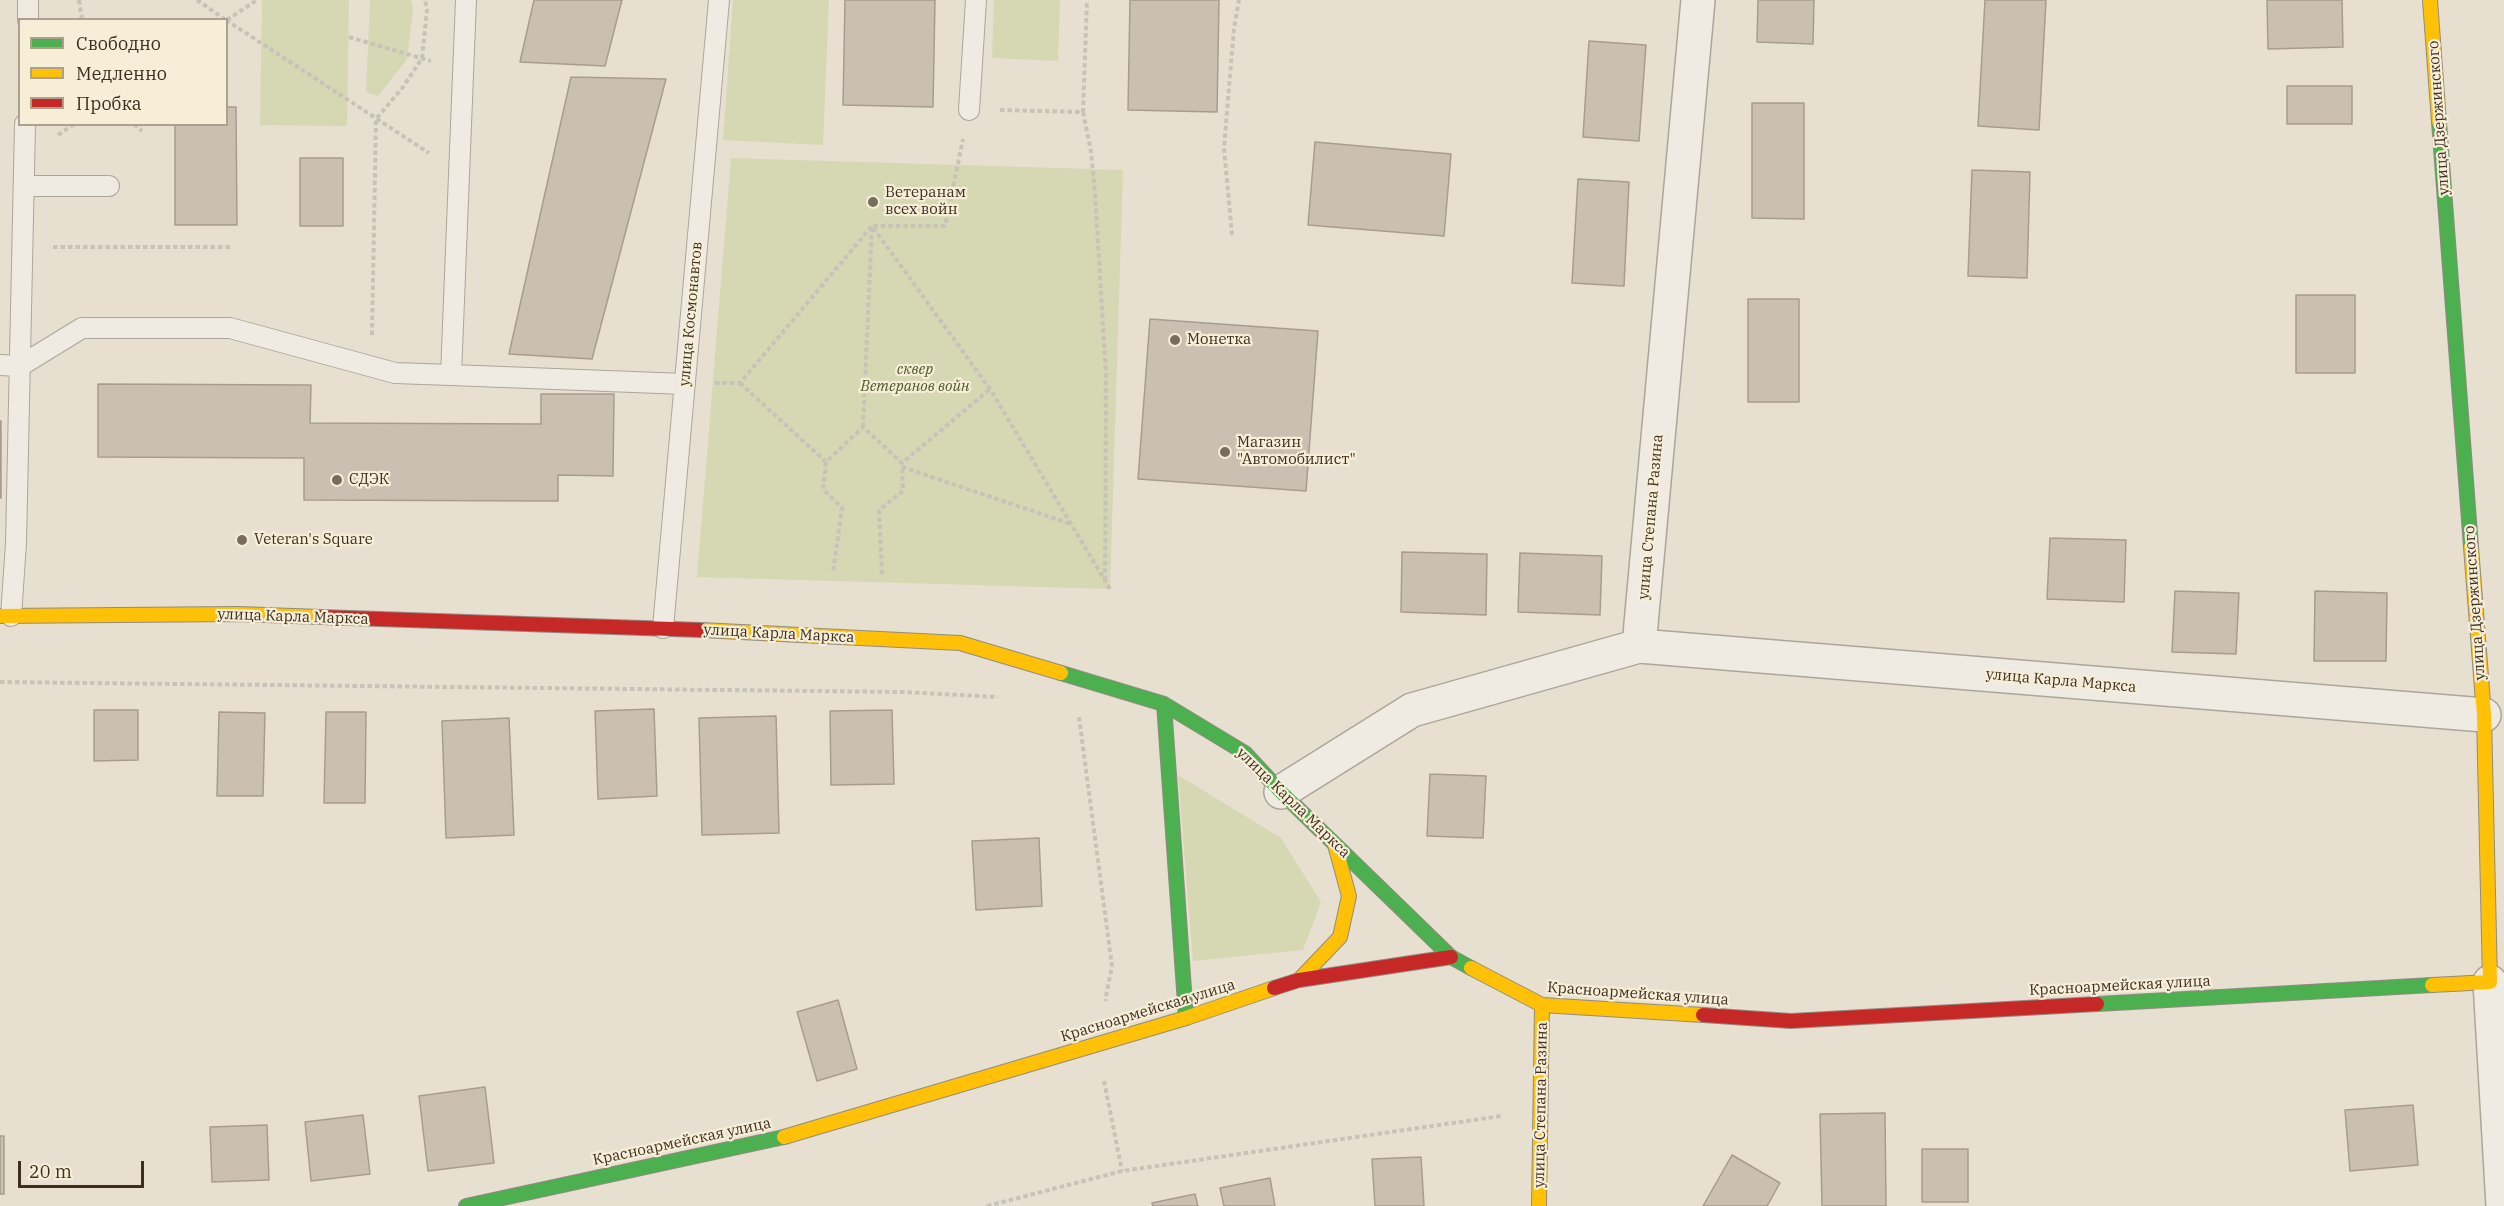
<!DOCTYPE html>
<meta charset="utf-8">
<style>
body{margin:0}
#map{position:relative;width:2504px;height:1206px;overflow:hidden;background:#e7e0d1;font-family:"IBM Plex Serif",serif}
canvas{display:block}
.legend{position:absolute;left:18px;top:18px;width:210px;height:108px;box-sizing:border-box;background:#f7eed8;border:2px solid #ada18e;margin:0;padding:8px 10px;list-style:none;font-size:18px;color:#3d2e20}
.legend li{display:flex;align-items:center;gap:12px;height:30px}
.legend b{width:30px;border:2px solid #ada18e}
.scale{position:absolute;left:18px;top:1161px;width:126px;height:27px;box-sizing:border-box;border:3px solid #3d2e20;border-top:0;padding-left:8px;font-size:18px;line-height:21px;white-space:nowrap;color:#3d2e20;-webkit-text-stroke:4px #f7eed8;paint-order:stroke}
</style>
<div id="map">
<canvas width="2504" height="1206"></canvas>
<ul class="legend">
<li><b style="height:8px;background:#4caf50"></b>Свободно</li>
<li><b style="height:8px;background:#ffc107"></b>Медленно</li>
<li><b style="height:8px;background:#c62828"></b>Пробка</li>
</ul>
<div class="scale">20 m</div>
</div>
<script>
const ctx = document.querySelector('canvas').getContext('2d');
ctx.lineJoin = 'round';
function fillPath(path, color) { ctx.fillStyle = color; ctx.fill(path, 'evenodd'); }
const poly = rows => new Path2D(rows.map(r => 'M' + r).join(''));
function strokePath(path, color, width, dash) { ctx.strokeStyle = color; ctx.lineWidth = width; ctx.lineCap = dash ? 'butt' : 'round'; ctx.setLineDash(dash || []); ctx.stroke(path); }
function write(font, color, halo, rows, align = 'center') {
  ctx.font = font + ' "IBM Plex Serif",serif'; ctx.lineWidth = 4.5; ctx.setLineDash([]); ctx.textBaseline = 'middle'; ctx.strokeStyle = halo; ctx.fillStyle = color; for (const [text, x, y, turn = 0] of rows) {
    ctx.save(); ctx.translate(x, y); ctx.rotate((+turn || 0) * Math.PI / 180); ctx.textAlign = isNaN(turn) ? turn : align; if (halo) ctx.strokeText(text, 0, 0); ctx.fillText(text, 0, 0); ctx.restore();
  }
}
fillPath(poly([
 [262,0,349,0,347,126,260,125],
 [370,0,411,0,413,10,407,59,378,96,366,92],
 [733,0,829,0,823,145,723,140],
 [994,0,1060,0,1058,61,992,58],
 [731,158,1123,170,1110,589,697,577],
 [1178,775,1281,838,1321,902,1303,950,1193,961]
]), '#d6d7b3');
const building = poly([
 [534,0,622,0,605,66,520,62,534,0],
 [845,0,935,0,933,107,843,105,845,0],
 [1130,0,1219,0,1217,112,1128,110,1130,0],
 [1758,0,1814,0,1813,44,1757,42,1758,0],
 [1985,0,2046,0,2039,130,1978,126,1985,0],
 [2267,0,2342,0,2343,47,2268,49,2267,0],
 [1589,41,1646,45,1639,141,1583,137,1589,41],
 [571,77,666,79,592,359,509,354,571,77],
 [2287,86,2352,86,2352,124,2287,124,2287,86],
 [1752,103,1804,103,1804,219,1752,218,1752,103],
 [226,107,236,107,237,225,175,225,175,124,226,124,226,107],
 [1315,142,1451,154,1444,236,1308,225,1315,142],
 [300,158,343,158,343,226,300,226,300,158],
 [1972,170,2030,172,2027,278,1968,276,1972,170],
 [1578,179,1629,182,1624,286,1572,283,1578,179],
 [2296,295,2355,295,2355,373,2296,373,2296,295],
 [1748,299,1799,299,1799,402,1748,402,1748,299],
 [1150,319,1318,331,1306,491,1138,479,1150,319],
 [98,384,311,385,310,423,541,424,541,394,614,394,613,476,558,475,558,501,304,500,304,458,98,457,98,384],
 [0,421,1,421,1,498,0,498,0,421],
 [2050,538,2126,540,2124,602,2047,599,2050,538],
 [1402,552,1487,554,1486,615,1401,612,1402,552],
 [1520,553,1602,556,1600,615,1518,612,1520,553],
 [2175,591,2239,593,2236,654,2172,652,2175,591],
 [2315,591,2387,593,2386,661,2314,661,2315,591],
 [654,709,657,796,598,799,595,711,654,709],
 [94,710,138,710,138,760,94,761,94,710],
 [892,710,894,784,831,785,830,711,892,710],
 [219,712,265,713,263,796,217,796,219,712],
 [326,712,366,712,365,803,324,803,326,712],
 [776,716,779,833,702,835,699,718,776,716],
 [509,718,514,835,446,838,442,721,509,718],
 [1430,774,1486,776,1483,838,1427,836,1430,774],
 [1039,838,1042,906,976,910,972,841,1039,838],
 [838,1000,857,1069,817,1081,797,1012,838,1000],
 [485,1087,494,1163,428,1171,419,1096,485,1087],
 [2413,1105,2418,1165,2350,1171,2345,1110,2413,1105],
 [1885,1113,1886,1206,1822,1206,1820,1114,1885,1113],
 [363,1115,370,1174,311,1181,305,1122,363,1115],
 [267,1125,269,1180,212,1182,210,1127,267,1125],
 [0,1136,4,1136,4,1194,0,1194,0,1136],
 [1922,1149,1968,1149,1968,1202,1922,1202,1922,1149],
 [1732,1155,1780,1183,1767,1206,1703,1206,1732,1155],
 [1421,1157,1424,1206,1375,1206,1372,1159,1421,1157],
 [1270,1178,1275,1206,1224,1206,1220,1188,1270,1178],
 [1195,1194,1198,1206,1153,1206,1152,1203,1195,1194]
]);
fillPath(building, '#cbbfb2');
strokePath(building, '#a89c90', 1.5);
const lane = poly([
 [28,20,28,0],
 [969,110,976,0],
 [24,186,109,186],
 [0,365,20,366,82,328,230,328,395,373,451,375,466,0],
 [451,375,685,384],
 [11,616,16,543,25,124],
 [663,628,719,0]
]);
const street = poly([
 [1639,646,2484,715],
 [1281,792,1412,710,1639,646,1698,0],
 [2490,982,2503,1206]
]);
const fast = poly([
 [2439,122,2471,547],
 [1061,673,1164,704,1245,753,1281,792,1451,957,1471,968],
 [1164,704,1186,1018],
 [2097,1004,2432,985],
 [466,1206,784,1137]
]);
const slow = poly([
 [2430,0,2439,122],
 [0,616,238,614,321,617],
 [701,630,960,643,1061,673],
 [1471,968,1542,1005,1703,1015],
 [1299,980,1340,937,1349,896,1335,845],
 [2432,985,2490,982,2484,715,2471,547],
 [784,1137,1186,1018,1274,988],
 [1539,1206,1542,1005]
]);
const jam = poly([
 [321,617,701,630],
 [1274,988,1299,980,1451,957],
 [1703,1015,1791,1021,2097,1004]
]);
strokePath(lane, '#ada599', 22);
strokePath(street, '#ada599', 36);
strokePath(fast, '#928b80', 16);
strokePath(slow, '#928b80', 16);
strokePath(jam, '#928b80', 16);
strokePath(poly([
 [79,0,82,20],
 [197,0,226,20],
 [226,20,429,153],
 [227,20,257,0],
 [349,37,431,61],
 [1000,110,1083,112,1087,0],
 [1083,112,1091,152,1095,193,1106,375,1105,580],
 [134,124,142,131],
 [58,135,74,124],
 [1232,235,1224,148,1234,28,1239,0],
 [53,247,231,247],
 [372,335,376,119,403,87,422,58,427,10,425,0],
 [715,383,740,383,872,226,990,389,1110,589],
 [740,383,826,462,863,427,902,463,990,389],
 [863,427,872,226,945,226,963,139],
 [826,462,823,489,842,508,833,573],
 [902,467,1071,524],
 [882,574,879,510,903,491,902,466],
 [0,682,903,692,998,697],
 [1079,717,1112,966,1105,1001],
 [1104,1081,1122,1171],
 [987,1206,1122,1171,1501,1116]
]), '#c8c2b9', 4, [4.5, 3]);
strokePath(lane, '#efebe3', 20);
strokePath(street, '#efebe3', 33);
strokePath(fast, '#4caf50', 14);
strokePath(slow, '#ffc107', 14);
strokePath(jam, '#c62828', 14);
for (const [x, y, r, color] of [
 [873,202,6,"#786c5e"],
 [1175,340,6,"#786c5e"],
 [1225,452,6,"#786c5e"],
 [337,480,6,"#786c5e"],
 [242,540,6,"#786c5e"]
]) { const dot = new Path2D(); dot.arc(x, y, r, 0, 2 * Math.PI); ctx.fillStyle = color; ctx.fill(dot); strokePath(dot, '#f7eed8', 2); }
write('15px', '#3d2e20', '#f7eed8', [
 ["улица Дзержинского",2439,118,-94],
 ["улица Космонавтов",691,314,-85],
 ["улица Степана Разина",1651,517,-85],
 ["улица Дзержинского",2475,603,-94],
 ["улица Карла Маркса",293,617,2],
 ["улица Карла Маркса",779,634,3],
 ["улица Карла Маркса",2061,681,5],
 ["улица Карла Маркса",1293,803,44],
 ["Красноармейская улица",2120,986,-3],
 ["Красноармейская улица",1638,994,4],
 ["Красноармейская улица",1148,1011,-17],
 ["улица Степана Разина",1541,1105,-89],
 ["Красноармейская улица",682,1142,-12]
]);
write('15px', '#3d2e20', '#f7eed8', [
 ["Ветеранам",885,193],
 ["всех войн",885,210],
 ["Монетка",1187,340],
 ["Магазин",1237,443],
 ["\"Автомобилист\"",1237,460],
 ["СДЭК",349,480],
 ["Veteran's Square",254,540]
], 'left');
write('italic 15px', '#4d5a26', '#f7eed8', [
 ["сквер",915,370],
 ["Ветеранов войн",915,387]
]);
</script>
